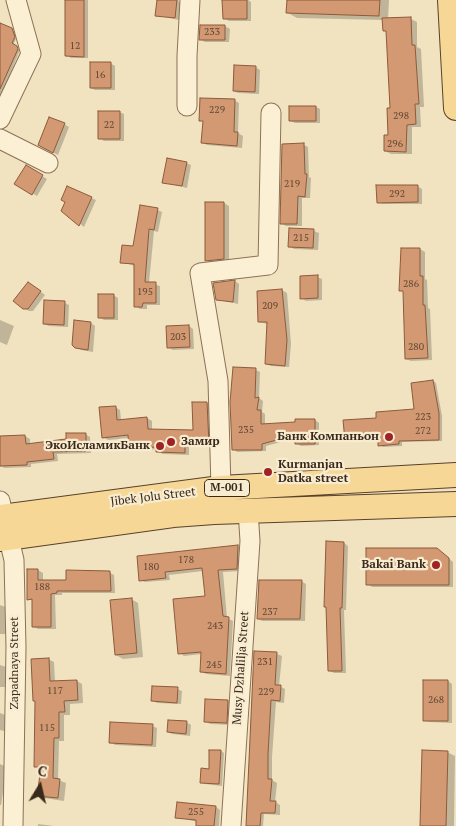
<!DOCTYPE html>
<meta charset="utf-8">
<style>
body{margin:0}
#map{position:relative;width:456px;height:826px;overflow:hidden;background:#f1e2c0;font-family:"PT Serif",serif}
canvas{display:block}
.north{position:absolute;left:15px;top:761px;width:50px;height:50px;-webkit-text-stroke:4px #f8ecd0;paint-order:stroke;rotate:9deg;font-size:14px;font-weight:700;line-height:20px;text-align:center;color:#3a2a1c}
.north::after{content:'';display:block;margin:auto;width:18px;height:22px;background:#3a2a1c;clip-path:polygon(50% 0,100% 100%,50% 72%,0 100%)}
</style>
<div id="map">
<canvas width="456" height="826"></canvas>
<div class="north">С</div>
</div>
<script>
const ctx = document.querySelector('canvas').getContext('2d');
ctx.lineJoin = 'round';
function fillPath(path, color) { ctx.fillStyle = color; ctx.fill(path, 'evenodd'); }
const poly = rows => new Path2D(rows.map(r => 'M' + r).join(''));
function strokePath(path, color, width, dash) { ctx.strokeStyle = color; ctx.lineWidth = width; ctx.lineCap = dash ? 'butt' : 'round'; ctx.setLineDash(dash || []); ctx.stroke(path); }
function write(font, color, halo, rows, align = 'center') {
  ctx.font = font + ' "PT Serif",serif'; ctx.lineWidth = 4.5; ctx.setLineDash([]); ctx.textBaseline = 'middle'; ctx.strokeStyle = halo; ctx.fillStyle = color; for (const [text, x, y, turn = 0] of rows) {
    ctx.save(); ctx.translate(x, y); ctx.rotate((+turn || 0) * Math.PI / 180); ctx.textAlign = isNaN(turn) ? turn : align; if (halo) ctx.strokeText(text, 0, 0); ctx.fillText(text, 0, 0); ctx.restore();
  }
}
fillPath(poly([
 [66,0,88,0,88,58,71,58,67,55],
 [158,0,178,0,181,4,179,20,157,15],
 [224,0,248,0,251,2,251,21,229,21,224,18],
 [288,0,389,0,388,19,411,19,417,22,417,47,421,49,424,107,420,107,421,127,412,127,412,154,391,154,385,151,389,137,392,109,387,32,384,30,384,20,297,18,288,13],
 [0,24,14,31,16,39,13,45,20,50,0,98],
 [201,26,225,26,230,29,229,42,205,42,200,39],
 [110,63,115,66,115,90,95,90,91,88],
 [255,67,260,70,259,94,238,93,234,91],
 [234,100,239,103,238,133,243,136,242,148,207,145,202,142,204,122,201,120],
 [316,107,320,109,320,123,295,123,291,121],
 [119,112,124,114,124,141,104,141,99,138],
 [64,124,69,127,58,155,39,145],
 [304,145,308,147,309,177,311,178,310,198,302,198,302,226,286,226,281,223],
 [186,163,191,165,187,188,163,182],
 [26,166,47,179,37,196,16,183],
 [417,186,422,189,422,204,382,204,378,202],
 [91,198,96,200,84,227,63,210],
 [224,203,229,206,229,261,211,263,206,260],
 [157,210,162,212,158,232,154,231,149,283,160,286,160,305,147,305,147,309,140,309,135,306,135,266,122,262,134,248],
 [314,231,319,233,318,250,294,249,289,246],
 [420,249,425,252,425,279,427,280,428,308,430,309,432,360,411,361,406,359,404,292,401,290],
 [317,277,322,279,322,300,306,301,301,298],
 [235,281,239,284,238,304,217,299,214,284],
 [33,286,45,295,33,311,29,311,24,308],
 [282,290,287,293,291,344,289,367,271,366,266,364,268,324,259,322],
 [113,295,118,298,118,320,104,320,99,317],
 [65,303,69,305,68,327,49,326,44,324],
 [0,320,14,326,7,345,0,342],
 [91,323,95,326,93,352,81,350,76,347],
 [189,326,193,329,194,349,173,350,169,348],
 [234,368,256,370,260,372,259,398,263,401,262,412,265,414,265,425,315,420,319,423,319,445,301,446,296,443,296,438,266,446,266,451,237,452,233,449],
 [433,381,436,383,442,416,442,441,402,442,402,446,383,447,379,445,379,440,350,442,346,440,377,419,416,410],
 [207,403,212,406,213,446,189,447,189,455,162,454,158,449,135,451,131,448,130,438,108,440,103,437,115,407,120,410,121,420,147,418,152,421,152,430,194,431],
 [85,434,90,437,91,453,57,454,58,461,31,464,31,467,5,468,0,466,0,437,25,436,30,439,30,444,67,440],
 [344,543,348,546,346,610,344,610,346,673,334,673,330,671],
 [238,546,243,548,241,571,223,572,227,618,233,621,230,676,206,674,201,671,202,654,184,656,180,653,206,597,203,571,169,575,170,580,145,582,140,580,138,557],
 [442,552,453,562,453,587,372,587,368,584],
 [38,570,43,573,43,582,67,581,110,573,114,575,115,593,62,593,62,595,55,595,56,629,38,629,34,627,33,601,29,599],
 [301,581,306,584,305,621,262,621,258,619],
 [131,599,138,603,143,657,123,659,116,655],
 [0,605,8,608,9,634,0,634],
 [277,654,282,656,279,686,285,689,284,703,276,702,272,757,272,780,277,783,275,802,280,805,280,815,264,814,263,826,247,826],
 [48,659,54,662,55,682,77,681,82,684,83,703,70,704,70,715,64,715,64,741,59,741,58,780,66,783,64,801,44,798,39,795,42,770,36,766],
 [0,665,9,668,8,687,0,687],
 [448,681,452,684,452,723,429,722,424,720],
 [177,689,182,691,181,704,157,703,152,700],
 [228,701,232,704,231,725,210,724,205,721],
 [0,713,8,716,8,732,0,730],
 [186,722,191,725,190,736,172,734,168,732],
 [152,726,157,728,156,747,115,745,111,742],
 [221,751,224,753,222,786,205,784,202,782],
 [447,752,455,756,454,826,422,826],
 [0,764,7,767,1,805,0,805],
 [216,807,220,810,219,826,197,826,198,822,176,817],
 [38,824,54,826,38,826]
]), '#0003');
const building = poly([
 [65,0,84,0,84,57,65,56,65,0],
 [157,0,177,0,175,18,155,16,157,0],
 [222,0,247,0,247,19,223,19,222,0],
 [287,0,380,0,379,16,286,13,287,0],
 [411,17,412,45,415,45,419,104,415,104,416,124,407,125,406,152,384,151,384,135,388,135,387,108,390,108,386,31,383,31,382,18,411,17],
 [0,23,12,28,15,37,12,43,17,46,18,49,0,89,0,23],
 [200,25,225,25,225,40,199,40,200,25],
 [90,62,111,62,111,88,90,88,90,62],
 [234,65,256,66,255,92,233,91,234,65],
 [200,98,235,99,234,132,238,132,237,146,201,143,203,121,199,121,200,98],
 [289,106,316,106,316,121,289,121,289,106],
 [98,111,120,111,120,139,98,139,98,111],
 [49,117,65,123,53,153,38,145,49,117],
 [304,143,305,174,307,174,305,197,298,196,297,224,280,224,282,144,304,143],
 [167,158,187,162,182,186,162,183,167,158],
 [26,165,43,175,32,195,14,184,26,165],
 [376,185,418,185,418,202,377,203,376,185],
 [67,186,92,197,79,226,61,211,65,202,61,200,67,186],
 [205,202,224,202,224,259,205,261,205,202],
 [140,205,158,208,154,230,149,229,145,282,156,282,156,303,143,303,142,307,134,307,134,264,120,263,122,245,133,246,140,205],
 [289,228,314,229,313,248,288,247,289,228],
 [401,248,420,248,420,276,423,276,423,305,425,305,428,358,405,359,403,291,399,291,401,248],
 [318,275,318,298,300,299,300,276,318,275],
 [235,280,233,302,216,300,213,283,235,280],
 [28,282,41,291,28,309,23,309,13,301,28,282],
 [282,289,287,340,285,366,265,364,267,322,258,322,257,291,282,289],
 [98,294,114,294,114,318,98,318,98,294],
 [44,300,65,301,64,325,43,324,44,300],
 [74,320,91,322,88,350,75,348,72,345,74,320],
 [189,325,190,347,167,348,166,326,189,325],
 [233,367,256,368,255,398,259,397,257,410,261,410,261,424,295,422,295,419,315,419,315,444,295,444,295,435,262,444,262,450,232,450,230,402,233,367],
 [433,380,439,413,439,440,399,441,399,444,378,446,378,438,345,441,343,420,376,418,376,412,414,409,411,383,433,380],
 [192,402,207,402,209,444,185,445,185,453,156,452,156,447,129,449,128,435,102,438,99,407,116,406,117,420,147,417,148,429,193,430,192,402],
 [66,433,86,433,86,451,53,452,54,459,27,462,27,465,0,466,0,436,25,435,26,444,66,439,66,433],
 [326,541,344,542,342,608,340,608,342,671,328,671,326,607,324,607,326,541],
 [238,545,237,569,218,570,223,616,229,617,226,674,200,672,201,652,178,654,173,599,205,596,202,568,165,572,166,578,139,581,137,556,238,545],
 [366,548,437,548,449,558,449,585,366,585,366,548],
 [27,569,38,569,38,580,66,580,66,570,110,571,111,591,57,591,57,593,51,594,51,627,32,627,32,599,27,600,27,569],
 [259,580,302,580,300,619,257,619,259,580],
 [132,598,137,653,115,655,110,600,132,598],
 [254,651,277,652,275,685,281,685,280,701,271,700,268,754,268,779,272,779,270,801,276,801,275,813,261,813,260,826,246,826,254,651],
 [49,658,50,681,77,680,78,700,64,701,65,712,59,712,59,738,54,738,53,778,60,779,58,798,37,796,41,767,34,767,35,701,33,701,31,659,49,658],
 [423,680,448,680,448,721,423,721,423,680],
 [152,686,178,687,177,703,151,701,152,686],
 [205,699,228,700,227,723,204,722,205,699],
 [168,720,187,721,186,734,167,732,168,720],
 [110,722,153,724,152,745,109,743,110,722],
 [209,750,221,750,219,784,200,783,201,768,209,769,209,750],
 [422,750,448,751,446,826,420,826,422,750],
 [177,802,216,806,214,826,196,826,196,820,175,818,177,802]
]);
fillPath(building, '#d29973');
strokePath(building, '#8d5a3b', 1);
const minor = poly([
 [187,106,187,56,190,0],
 [0,119,31,54,16,0],
 [0,139,48,163],
 [221,488,218,381,200,273,268,265,271,113],
 [0,501,14,560,16,647,13,826],
 [231,826,250,541,248,510]
]);
const major = poly([
 [450,0,456,108],
 [0,517,221,488,456,475],
 [0,539,173,515,214,512,456,504]
]);
strokePath(minor, '#8c7257', 21);
strokePath(major, '#59402b', 26);
strokePath(minor, '#fbefd4', 19);
strokePath(major, '#f7d795', 24);
for (const [x, y, r, color] of [
 [389,437,5,"#9f2225"],
 [171,442,5,"#9f2225"],
 [160,446,5,"#9f2225"],
 [268,472,5,"#9f2225"],
 [436,565,5,"#9f2225"]
]) { const dot = new Path2D(); dot.arc(x, y, r, 0, 2 * Math.PI); ctx.fillStyle = color; ctx.fill(dot); strokePath(dot, '#f8ecd0', 2); }
write('10px', '#604632', null, [
 ["233",212,32],
 ["12",75,46],
 ["16",100,75],
 ["229",217,110],
 ["298",401,116],
 ["22",109,125],
 ["296",395,144],
 ["219",292,184],
 ["292",397,194],
 ["215",301,238],
 ["286",411,284],
 ["195",145,292],
 ["209",270,306],
 ["203",178,337],
 ["280",416,347],
 ["223",423,417],
 ["235",246,430],
 ["272",423,431],
 ["178",186,560],
 ["180",151,567],
 ["188",42,587],
 ["237",270,612],
 ["243",215,626],
 ["231",265,662],
 ["245",214,665],
 ["117",55,691],
 ["229",266,692],
 ["268",436,700],
 ["115",47,728],
 ["255",196,812]
]);
for (const [x, y, w] of [
 [227,488,45]
]) { const box = new Path2D(); box.roundRect(x - w / 2, y - 8.5, w, 17, 4); ctx.fillStyle = '#f8ecd0'; ctx.fill(box); strokePath(box, '#3a2a1c', 1); }
write('bold 11px', '#3a2a1c', null, [
 ["М-001",227,488]
]);
write('bold 12px', '#3a2a1c', '#f8ecd0', [
 ["Банк Компаньон",379,437],
 ["Замир",181,442,"left"],
 ["ЭкоИсламикБанк",150,446],
 ["Kurmanjan",278,465,"left"],
 ["Datka street",278,479,"left"],
 ["Bakai Bank",426,565]
], 'right');
write('12px', '#3a2a1c', '#f8ecd0', [
 ["Jibek Jolu Street",153,497,-7],
 ["Zapadnaya Street",15,663,-90],
 ["Musy Dzhalilja Street",241,668,-86]
]);
</script>
